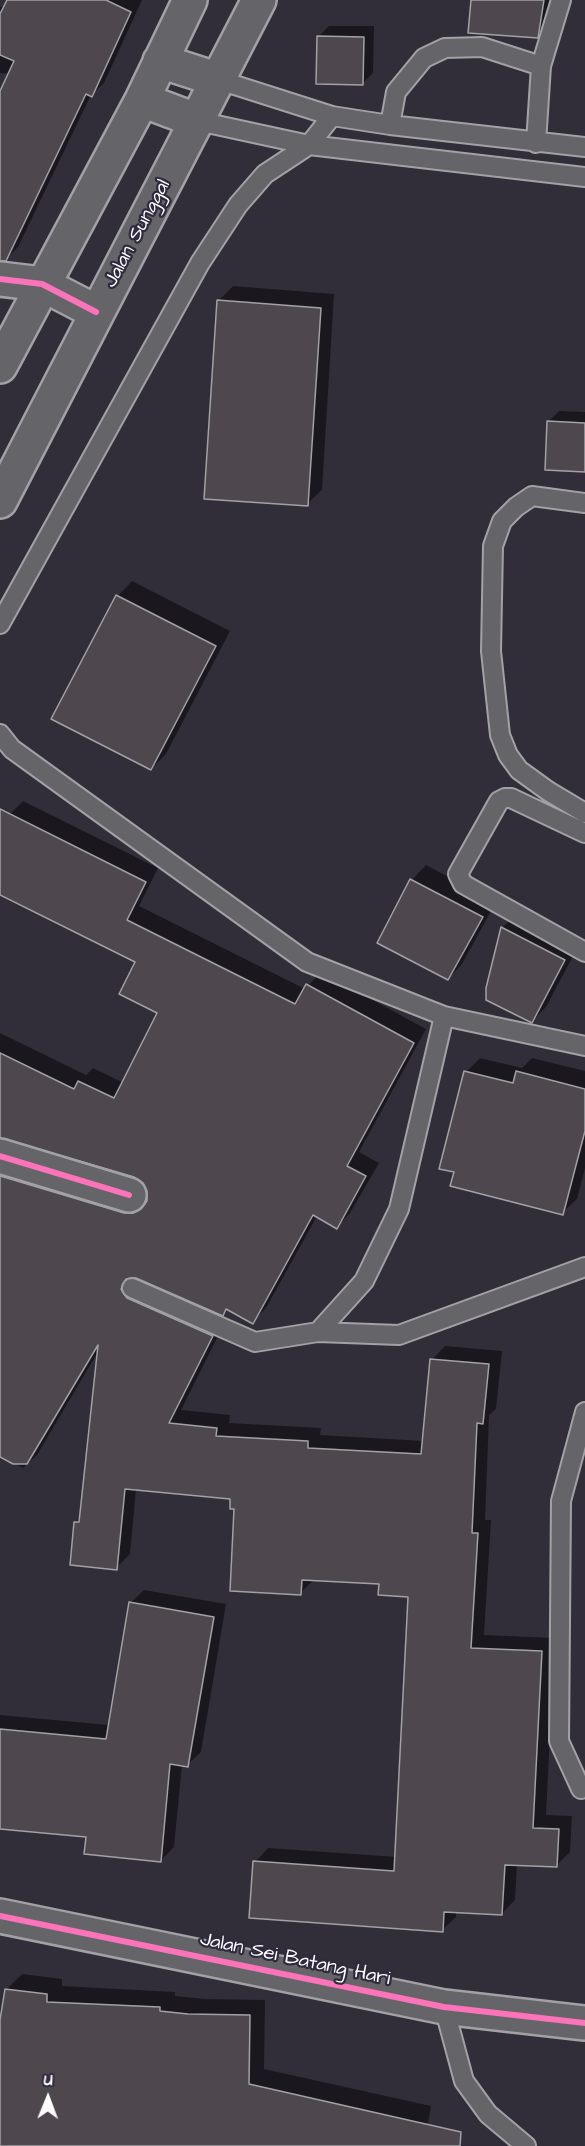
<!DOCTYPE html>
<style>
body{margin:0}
#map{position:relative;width:585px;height:2146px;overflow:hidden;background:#312e39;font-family:"Architects Daughter",sans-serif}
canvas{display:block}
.north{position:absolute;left:18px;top:2068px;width:60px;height:60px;-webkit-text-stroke:4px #2f2a3d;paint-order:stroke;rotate:1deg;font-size:16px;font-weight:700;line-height:24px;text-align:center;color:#fff}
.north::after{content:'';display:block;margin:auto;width:21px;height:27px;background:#fff;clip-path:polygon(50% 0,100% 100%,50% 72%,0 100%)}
</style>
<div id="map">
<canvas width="585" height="2146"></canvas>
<div class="north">U</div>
</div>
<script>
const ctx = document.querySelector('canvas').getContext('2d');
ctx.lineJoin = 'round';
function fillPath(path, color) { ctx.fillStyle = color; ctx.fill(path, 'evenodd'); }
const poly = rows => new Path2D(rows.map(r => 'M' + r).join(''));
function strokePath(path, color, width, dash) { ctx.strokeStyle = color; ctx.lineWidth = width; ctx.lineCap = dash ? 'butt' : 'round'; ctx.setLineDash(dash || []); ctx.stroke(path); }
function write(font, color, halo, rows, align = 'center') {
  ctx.font = font + ' "Architects Daughter",sans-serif'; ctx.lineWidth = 4.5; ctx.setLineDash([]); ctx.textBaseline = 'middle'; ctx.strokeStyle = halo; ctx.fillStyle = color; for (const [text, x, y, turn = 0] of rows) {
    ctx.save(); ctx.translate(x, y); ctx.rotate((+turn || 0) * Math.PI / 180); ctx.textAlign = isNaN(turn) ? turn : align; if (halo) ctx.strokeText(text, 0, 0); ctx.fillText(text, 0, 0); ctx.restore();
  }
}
fillPath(poly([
 [8,0,142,0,104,83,91,95,18,247,6,259,0,257,0,95,10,74,0,73,0,7,5,7],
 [472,0,555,0,550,24,537,37],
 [329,26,374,26,373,73,362,84,318,37],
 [233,286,334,294,322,490,307,504,218,301],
 [559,411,585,412,585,470,548,422],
 [132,581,230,631,166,754,151,769,53,718,118,596],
 [23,801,158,868,139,906,305,989,321,972,426,1029,359,1152,379,1163,350,1213,337,1227,317,1216,266,1308,252,1322,228,1308,222,1314,134,1275,141,1285,225,1322,181,1410,230,1415,229,1423,321,1428,320,1435,424,1441,432,1360,445,1346,502,1351,496,1409,489,1415,485,1520,491,1520,484,1635,555,1638,546,1815,572,1816,570,1852,556,1866,517,1864,515,1900,501,1914,456,1912,456,1917,442,1930,255,1862,268,1848,397,1857,409,1595,380,1582,315,1579,300,1593,236,1508,232,1498,136,1489,130,1554,116,1568,75,1522,82,1516,99,1350,37,1455,23,1468,0,1455,0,1155,138,1200,148,1200,149,1190,143,1181,135,1176,0,1136,0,1033,86,1075,93,1068,124,1083,159,1013,137,962,0,893,0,816,10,814],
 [426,865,496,902,462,964,448,979,412,880],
 [517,913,579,945,546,1007,532,1021,487,988,503,927],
 [480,1058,522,1068,532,1058,585,1071,585,1168,577,1199,562,1213,456,1171,466,1072],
 [144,1590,226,1604,201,1752,187,1765,182,1765,174,1847,161,1860,88,1836,0,1827,0,1715,109,1725,130,1603],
 [22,1974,62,1979,62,1986,175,1992,175,1996,205,1999,265,2000,264,2069,431,2106,424,2146,0,2146,0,2026,6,1990]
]), '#0007');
const building = poly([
 [7,0,106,0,131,12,92,97,86,94,6,261,0,261,0,91,14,61,0,55,0,14,7,0],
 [471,0,544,0,538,38,468,33,471,0],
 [317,36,364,37,363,85,316,84,317,36],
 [217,300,321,308,308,506,204,499,217,300],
 [547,421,585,423,585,472,545,470,547,421],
 [116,595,216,646,151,770,51,719,116,595],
 [0,809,146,882,127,920,295,1004,306,984,414,1043,347,1166,366,1176,337,1229,313,1215,253,1324,226,1309,223,1316,136,1278,126,1279,121,1289,127,1298,213,1336,169,1423,217,1428,216,1436,308,1441,308,1448,421,1454,430,1359,489,1364,483,1424,477,1423,472,1533,478,1533,471,1648,542,1651,533,1828,559,1829,557,1867,505,1865,502,1915,444,1912,443,1932,249,1918,253,1861,394,1871,408,1597,378,1595,379,1584,302,1580,301,1595,230,1591,234,1509,230,1509,230,1499,125,1489,117,1570,70,1565,74,1522,79,1522,98,1345,27,1464,13,1464,0,1457,0,1176,124,1213,133,1213,141,1209,147,1201,147,1191,143,1183,134,1177,0,1138,0,1053,74,1089,78,1081,114,1098,157,1013,119,994,135,962,0,895,0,809],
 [410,879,483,917,448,980,377,943,410,879],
 [501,927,565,960,532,1023,486,1000,486,988,501,927],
 [464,1071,513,1083,516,1071,585,1089,585,1131,563,1215,450,1186,454,1172,439,1169,464,1071],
 [129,1602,214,1617,188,1767,170,1764,161,1862,84,1854,86,1837,0,1829,0,1729,106,1739,129,1602],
 [5,1989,47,1994,47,2002,160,2007,160,2011,188,2014,250,2015,249,2084,461,2132,460,2146,0,2146,0,2020,5,1989]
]);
fillPath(building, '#4e484e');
strokePath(building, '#a2a1a6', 1.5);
const lane = poly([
 [219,80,332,116,390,125,585,147],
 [198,121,309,145,585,177],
 [390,125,396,92,424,58,445,48,482,47,541,66],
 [536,143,541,66,561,0],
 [585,503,532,496,516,507,502,521,493,546,491,651,500,735,508,755,519,770,548,791,585,813],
 [0,624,200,263,238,205,265,174,309,145,332,116],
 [0,734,12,749,307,962,444,1016,585,1046],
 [585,833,511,798,505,798,499,801,458,874,463,884,585,952],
 [132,1288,255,1342,318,1332,399,1335,585,1267],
 [318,1332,364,1281,399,1209,444,1016],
 [581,1789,559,1741,561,1501,585,1412],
 [444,2007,464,2081,488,2114,526,2146]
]);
const street = poly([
 [0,279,42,284,96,312],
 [0,1156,129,1195]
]);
const secondary = poly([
 [0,1916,444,2007,585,2023]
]);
const primary = poly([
 [160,61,219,80],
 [142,100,198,121],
 [0,366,142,100,190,0],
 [0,501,259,0]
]);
strokePath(lane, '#a2a1a6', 22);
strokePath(street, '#a2a1a6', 38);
strokePath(secondary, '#a2a1a6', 38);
strokePath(primary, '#a2a1a6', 38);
strokePath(lane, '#656469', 18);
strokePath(street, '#656469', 33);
strokePath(secondary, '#656469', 33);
strokePath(primary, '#656469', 33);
strokePath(poly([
 [0,279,42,284,96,312],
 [0,1156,129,1195],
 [0,1916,444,2007,585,2023]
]), '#fb73b8', 6);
write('20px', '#fff', '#2f2a3d', [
 ["Jalan Sunggal",138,234,-62],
 ["Jalan Sei Batang Hari",295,1960,12]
]);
</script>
